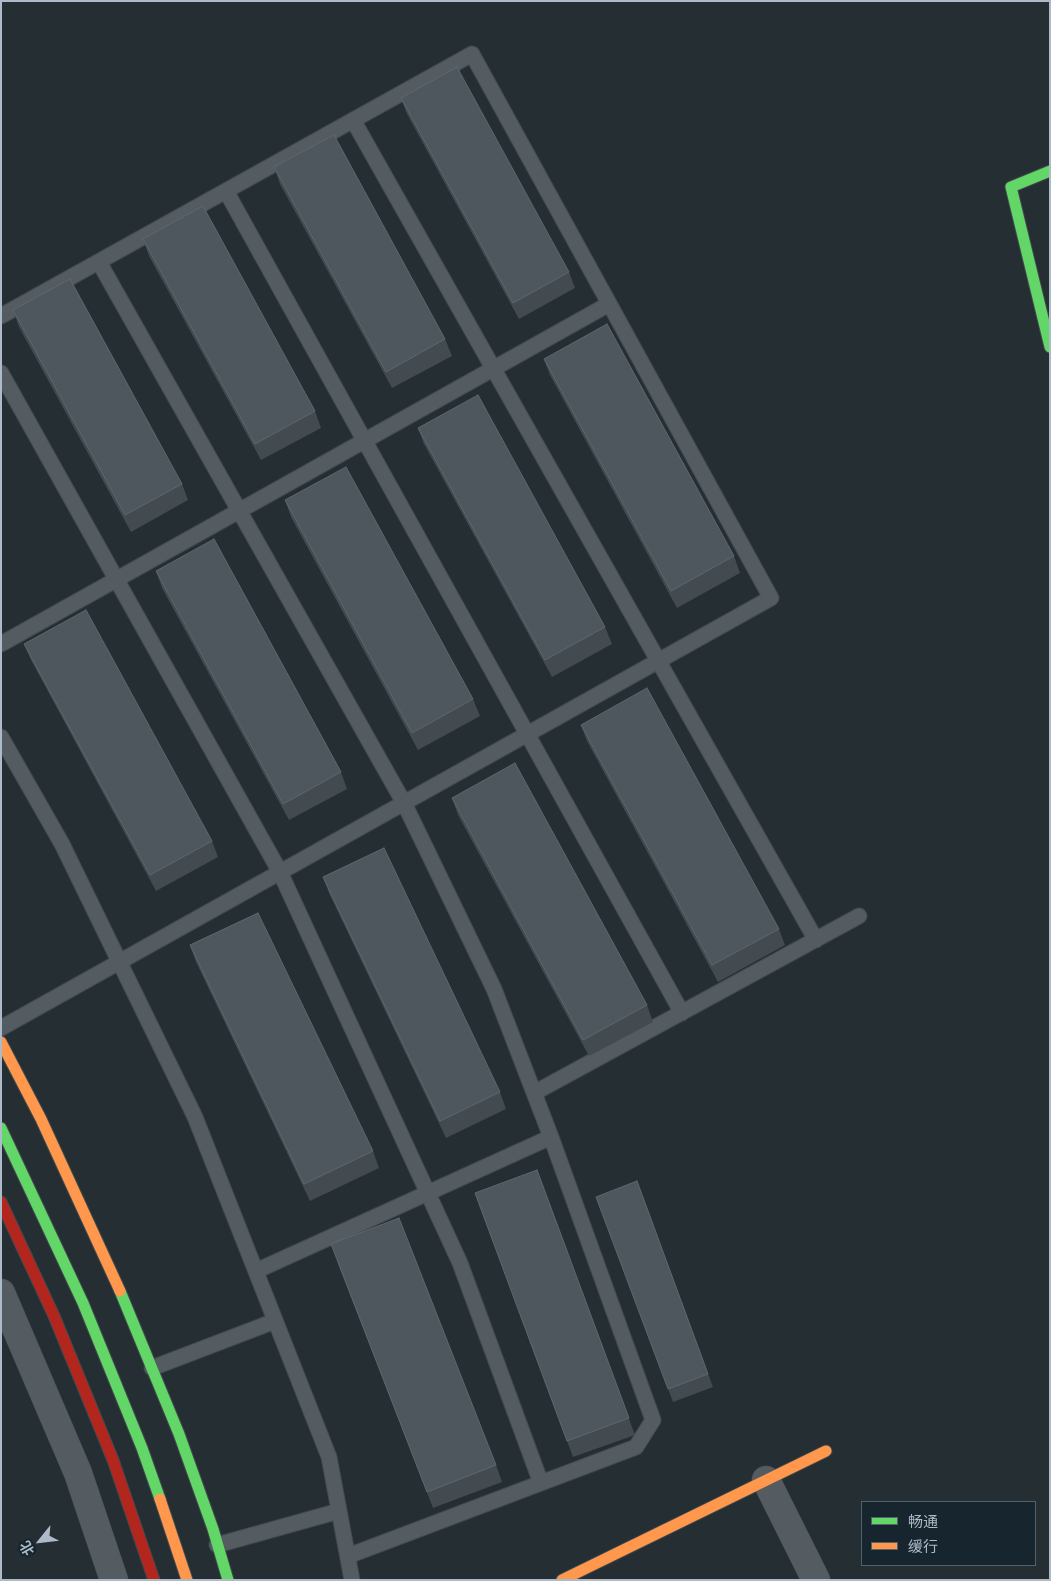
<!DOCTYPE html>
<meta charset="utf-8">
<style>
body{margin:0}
#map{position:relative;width:1051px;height:1581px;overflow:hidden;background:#242e33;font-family:Cabin,"Noto Sans SC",sans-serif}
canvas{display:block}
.frame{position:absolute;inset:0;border:2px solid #acbbc7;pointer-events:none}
.legend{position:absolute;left:861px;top:1501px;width:175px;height:65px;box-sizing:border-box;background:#17252e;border:1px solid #53616b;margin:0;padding:6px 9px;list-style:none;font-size:15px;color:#acbbc7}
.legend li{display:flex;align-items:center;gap:10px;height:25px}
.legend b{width:25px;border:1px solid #53616b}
.north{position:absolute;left:15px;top:1516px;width:50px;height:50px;-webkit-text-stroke:4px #17252e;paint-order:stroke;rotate:241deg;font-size:14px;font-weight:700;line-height:20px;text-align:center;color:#acbbc7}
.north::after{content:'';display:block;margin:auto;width:18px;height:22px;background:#acbbc7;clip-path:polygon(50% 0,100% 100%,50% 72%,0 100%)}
</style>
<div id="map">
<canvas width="1051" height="1581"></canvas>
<div class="frame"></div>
<ul class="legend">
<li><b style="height:6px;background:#63d668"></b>畅通</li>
<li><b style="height:6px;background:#ff974d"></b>缓行</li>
</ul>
<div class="north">北</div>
</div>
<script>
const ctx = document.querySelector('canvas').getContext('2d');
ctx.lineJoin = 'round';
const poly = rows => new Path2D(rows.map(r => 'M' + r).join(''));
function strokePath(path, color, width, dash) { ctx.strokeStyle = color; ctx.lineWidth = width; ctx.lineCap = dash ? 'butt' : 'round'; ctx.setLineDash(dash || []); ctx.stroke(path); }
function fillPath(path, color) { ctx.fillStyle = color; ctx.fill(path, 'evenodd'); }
const lane = poly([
 [353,120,816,940],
 [226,191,682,1013],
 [99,262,404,803,494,989,551,1137,653,1420,636,1447,348,1556],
 [1,316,472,54,771,598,1,1028],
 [1,373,280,872,460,1263,541,1483],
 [1,644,609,304],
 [1,737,62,844,195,1117,329,1457,352,1580],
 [534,1093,859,916],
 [256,1271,551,1137],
 [152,1368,275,1321],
 [217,1545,339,1511]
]);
const street = poly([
 [1,1293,78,1473,114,1580],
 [766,1480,816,1580]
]);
const fast = poly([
 [1050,171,1011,187,1050,347],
 [1,1128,83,1303,142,1448,160,1499],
 [120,1291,179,1434,213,1529,228,1580]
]);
const slow = poly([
 [1,1042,41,1119,120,1291],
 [160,1499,187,1580],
 [562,1580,826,1451]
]);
const jam = poly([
 [1,1202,54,1316,113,1460,154,1580]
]);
strokePath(lane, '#42494e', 17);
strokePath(street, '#42494e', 29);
strokePath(fast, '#42494e', 13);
strokePath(slow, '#42494e', 13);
strokePath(jam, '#42494e', 13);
strokePath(lane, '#545c62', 15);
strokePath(street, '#545c62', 28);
strokePath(fast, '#63d668', 11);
strokePath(slow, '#ff974d', 11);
strokePath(jam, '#b3261e', 11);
fillPath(poly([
 [401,98,569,272,575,288,519,319,407,114],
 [274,167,445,339,452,356,392,388,280,184],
 [143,239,315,411,321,428,261,460,149,256],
 [13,310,182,484,188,500,131,532,19,327],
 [544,359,734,556,740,573,677,608,550,375],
 [418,428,605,627,612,644,552,677,424,444],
 [285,500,473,699,480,716,418,750,291,517],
 [156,571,341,772,347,789,289,820,162,588],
 [24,644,212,841,218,857,156,891,31,660],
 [581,725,779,929,785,945,718,982,587,741],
 [452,798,647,1005,653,1022,589,1056,458,815],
 [323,877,500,1092,506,1109,446,1138,329,893],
 [190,945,373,1151,379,1168,310,1201,196,962],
 [537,1170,635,1435,573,1457,475,1193],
 [637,1181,713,1387,673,1402,596,1197],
 [337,1261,496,1465,502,1482,433,1508]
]), '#434b51');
const building = poly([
 [457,67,569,272,513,303,401,98,457,67],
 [334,135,445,339,386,372,274,167,334,135],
 [203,206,315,411,255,444,143,239,203,206],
 [70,279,182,484,125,515,13,310,70,279],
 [607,324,734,556,671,591,544,359,607,324],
 [478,395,605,627,545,660,418,428,478,395],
 [346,467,473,699,412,733,285,500,346,467],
 [214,539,341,772,283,804,156,571,214,539],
 [86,610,212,841,150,875,24,644,86,610],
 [647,688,779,929,712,965,581,725,647,688],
 [515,763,647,1005,583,1040,452,798,515,763],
 [384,848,500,1092,440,1121,323,877,384,848],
 [258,913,373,1151,304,1184,190,945,258,913],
 [537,1170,629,1418,567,1441,475,1193,537,1170],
 [637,1181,708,1374,668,1389,596,1197,637,1181],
 [399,1218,496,1465,427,1492,331,1244,399,1218]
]);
fillPath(building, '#4e575e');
strokePath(building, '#5d676e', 1);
</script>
